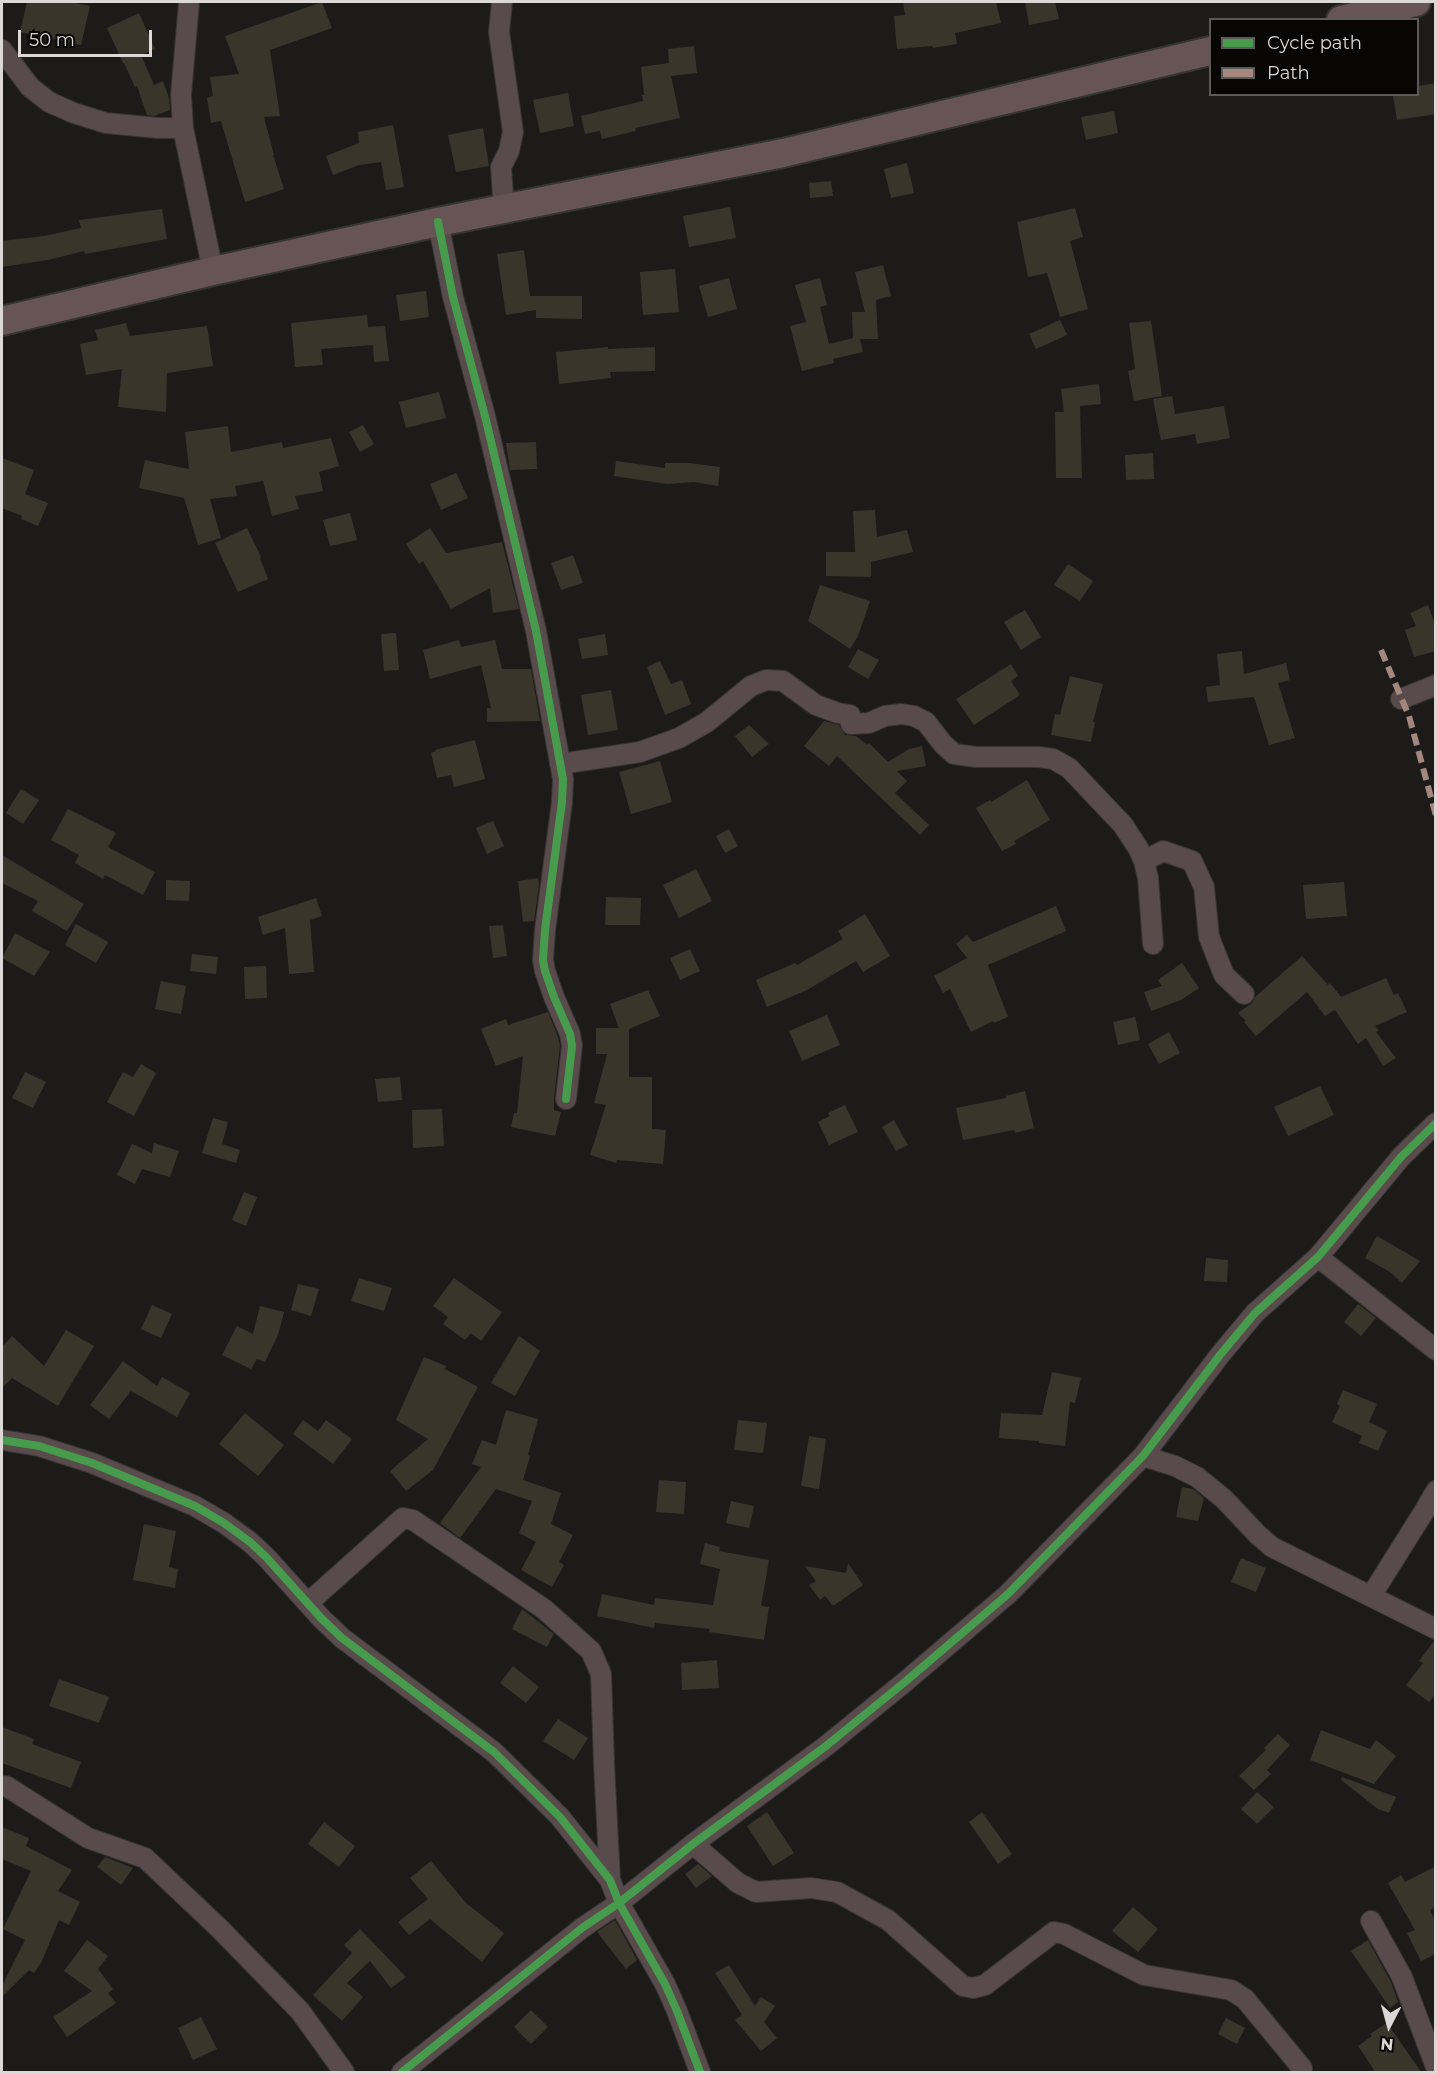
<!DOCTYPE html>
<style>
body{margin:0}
#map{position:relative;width:1437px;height:2074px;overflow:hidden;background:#1d1b19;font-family:Montserrat,sans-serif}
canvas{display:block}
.frame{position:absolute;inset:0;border:3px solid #dbd8d7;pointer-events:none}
.legend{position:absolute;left:1209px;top:18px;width:210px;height:78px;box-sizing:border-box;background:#070605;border:2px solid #5c5a59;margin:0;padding:8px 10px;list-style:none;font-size:18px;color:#dbd8d7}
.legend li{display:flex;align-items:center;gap:12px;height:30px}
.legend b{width:30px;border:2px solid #5c5a59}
.north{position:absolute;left:1359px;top:1996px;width:60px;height:60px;-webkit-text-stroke:4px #070605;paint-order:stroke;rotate:186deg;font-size:16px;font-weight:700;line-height:24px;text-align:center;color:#dbd8d7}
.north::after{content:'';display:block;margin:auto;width:21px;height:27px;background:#dbd8d7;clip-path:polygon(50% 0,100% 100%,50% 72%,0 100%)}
.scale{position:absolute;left:18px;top:30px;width:134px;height:27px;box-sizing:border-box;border:3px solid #dbd8d7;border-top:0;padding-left:8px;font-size:18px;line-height:21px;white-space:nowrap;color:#dbd8d7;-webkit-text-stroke:4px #070605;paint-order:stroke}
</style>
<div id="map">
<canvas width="1437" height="2074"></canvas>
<div class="frame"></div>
<ul class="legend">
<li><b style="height:8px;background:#469c4c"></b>Cycle path</li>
<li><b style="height:8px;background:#a5887d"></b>Path</li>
</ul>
<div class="north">N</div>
<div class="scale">50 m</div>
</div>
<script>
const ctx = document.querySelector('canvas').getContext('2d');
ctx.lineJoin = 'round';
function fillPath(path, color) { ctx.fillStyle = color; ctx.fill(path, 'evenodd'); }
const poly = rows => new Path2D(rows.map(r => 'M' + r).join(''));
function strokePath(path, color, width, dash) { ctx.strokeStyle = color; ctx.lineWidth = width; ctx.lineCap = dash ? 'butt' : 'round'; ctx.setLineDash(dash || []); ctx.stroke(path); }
fillPath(poly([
 [27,2,70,2,90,6,81,45,20,32],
 [322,2,332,28,270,50,280,116,264,117,274,155,273,155,284,189,245,202,221,121,211,123,207,98,213,96,210,77,239,74,225,36],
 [903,2,996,2,1001,23,955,33,957,44,933,48,932,46,897,49,894,16,905,15],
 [1025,2,1055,2,1059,19,1029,25],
 [139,13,155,49,141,55,154,85,163,81,169,98,170,110,154,116,147,115,137,86,135,87,124,63,123,63,107,28],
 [694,46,697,73,671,76,680,118,635,128,636,131,602,139,600,131,585,134,581,116,643,101,642,95,644,95,641,67,669,63,668,49],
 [1436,83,1436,114,1397,120,1393,96,1418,94,1418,86],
 [568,93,574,126,540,133,533,100],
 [1114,111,1118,133,1086,140,1081,117],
 [393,125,404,187,386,190,381,162,359,165,333,175,326,156,359,143,358,132],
 [483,128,489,166,456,172,448,135],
 [907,163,914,193,891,198,884,169],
 [831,181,833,196,810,198,809,183],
 [730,207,736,238,689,247,683,216],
 [1075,208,1083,237,1070,241,1088,309,1060,317,1047,273,1028,277,1017,222],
 [162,209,167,239,85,254,84,251,48,260,2,267,2,241,44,236,81,228,79,220],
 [524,250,530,296,582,296,582,319,536,318,536,310,506,315,497,254],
 [883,265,891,296,876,300,878,339,860,339,863,352,833,359,834,363,802,371,790,326,806,322,795,285,820,278,827,305,820,307,829,344,853,338,852,312,865,312,855,272],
 [675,269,679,312,643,315,640,272],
 [729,278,737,309,708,317,699,286],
 [426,291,429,317,400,321,396,295],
 [367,315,368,327,385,326,389,361,374,362,373,345,321,349,323,365,295,367,291,323],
 [1060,320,1067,335,1036,349,1029,334],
 [1151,321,1162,396,1134,401,1128,371,1135,369,1129,323],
 [126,323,130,336,207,326,213,366,167,373,166,412,118,407,122,369,86,375,80,344,98,340,95,330],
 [608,347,608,349,655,347,655,371,610,372,611,378,559,384,556,352],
 [1099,384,1101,404,1080,406,1082,478,1056,478,1055,412,1064,412,1061,389],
 [439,392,446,418,406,428,399,402],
 [1172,396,1175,414,1224,406,1230,438,1197,444,1195,434,1161,440,1153,399],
 [363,425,374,444,360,452,349,432],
 [228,426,231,452,282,442,283,448,331,438,339,466,319,472,323,491,295,496,299,509,272,516,263,481,235,486,237,496,210,499,221,538,198,545,184,498,139,488,145,460,189,469,185,432],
 [536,442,537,469,510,470,506,443],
 [1153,453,1154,479,1126,480,1125,455],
 [2,458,34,470,25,494,48,503,38,526,21,519,22,516,2,508],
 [616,461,665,468,665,463,689,463,720,467,718,486,694,482,667,484,614,476],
 [456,473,468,498,441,510,430,484],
 [875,510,877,537,907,530,913,552,871,562,871,577,826,576,826,552,855,552,853,511],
 [350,513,357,540,330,546,323,520],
 [247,528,261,557,260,558,268,579,238,592,215,543],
 [430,528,446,553,502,542,519,609,493,613,490,588,451,609,423,561,419,564,406,544],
 [573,555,583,583,561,590,551,563],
 [1068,564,1093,581,1080,601,1054,585],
 [820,585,870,601,858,636,850,649,808,621],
 [1428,605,1436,627,1436,651,1414,657,1405,630,1416,626,1410,613],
 [1025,610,1041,637,1021,650,1004,622],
 [396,633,399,670,384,671,381,634],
 [605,634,608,655,582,659,578,639],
 [459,640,461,647,495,640,502,669,531,669,540,721,487,722,487,708,491,708,481,665,430,679,423,650],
 [858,649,879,660,868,679,848,667],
 [1242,651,1244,674,1286,663,1290,680,1278,683,1295,738,1269,745,1254,697,1208,702,1206,687,1220,685,1217,654],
 [660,661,671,684,682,680,691,704,665,715,647,667],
 [1011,664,1018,676,1011,681,1020,695,974,725,956,699],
 [1070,676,1103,684,1093,722,1095,722,1091,742,1051,735,1055,714,1060,715],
 [611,690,618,730,588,735,581,695],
 [824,721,839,725,845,735,856,736,867,745,869,743,888,762,909,749,922,746,926,766,897,771,907,781,895,793,929,825,920,835,837,756,829,766,804,746],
 [749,725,769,744,752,757,735,736],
 [475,740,485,779,454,787,451,775,437,778,431,753,436,751,435,750],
 [660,761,672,802,631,814,619,772],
 [1027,780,1050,820,1014,841,1016,844,1002,851,976,808,990,800,991,802],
 [21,789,39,800,23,824,6,813],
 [68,809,116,833,108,847,155,872,143,895,105,875,103,879,75,863,79,855,51,840],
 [493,821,504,846,487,854,476,828],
 [729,829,738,846,725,853,716,836],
 [2,855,84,904,67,931,32,911,38,901,2,883],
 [696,869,712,901,679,918,663,885],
 [538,878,539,885,534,921,523,922,518,881],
 [166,880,190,881,189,901,166,900],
 [1344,882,1347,916,1306,919,1303,885],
 [606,897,641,898,640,925,605,925],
 [316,898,322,916,310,920,314,972,289,974,285,928,263,935,258,917],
 [1056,906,1066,931,988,965,1008,1017,994,1023,993,1021,971,1032,950,989,943,993,934,976,967,958,956,944,967,935,973,942],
 [865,914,890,956,863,972,856,961,807,990,767,1007,756,980,795,963,797,965,843,939,838,931],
 [76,924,108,942,96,963,65,945],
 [503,925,507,956,493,958,489,926],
 [15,933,50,952,34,976,2,958],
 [690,949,700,971,680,980,670,958],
 [192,954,218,957,216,974,190,971],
 [1302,956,1328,985,1330,983,1341,997,1386,978,1394,995,1398,993,1407,1012,1375,1026,1379,1030,1376,1032,1396,1058,1383,1066,1366,1038,1358,1044,1335,1010,1325,1016,1307,992,1256,1036,1244,1022,1246,1021,1238,1013,1252,1003,1255,997],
 [1182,963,1199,988,1181,1000,1151,1011,1144,992,1162,986,1158,980],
 [266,966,267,998,245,999,244,967],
 [161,981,186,986,181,1014,155,1009],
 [648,990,660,1016,629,1029,629,1077,652,1077,652,1129,666,1130,663,1164,617,1160,616,1163,590,1155,606,1105,594,1103,607,1054,596,1054,596,1028,619,1028,610,1004],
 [548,1012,558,1037,560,1046,554,1098,554,1110,561,1112,555,1136,511,1127,514,1113,517,1113,523,1056,496,1066,481,1029,506,1019,508,1025],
 [827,1015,840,1045,802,1061,789,1031],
 [1135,1017,1140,1040,1118,1045,1113,1022],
 [1169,1032,1180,1053,1159,1064,1148,1044],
 [141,1064,156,1073,134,1116,107,1102,123,1072,133,1077],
 [25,1072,46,1082,33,1108,12,1098],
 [400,1077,402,1100,378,1102,375,1079],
 [1320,1086,1334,1115,1288,1136,1274,1107],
 [1025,1091,1034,1128,1015,1133,1014,1130,963,1140,956,1108,1006,1098,1006,1096],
 [845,1105,858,1132,829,1145,818,1122,830,1116,828,1113],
 [442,1109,444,1146,413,1148,412,1110],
 [213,1118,228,1122,222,1144,240,1150,236,1163,202,1153],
 [894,1120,908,1145,896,1151,882,1127],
 [154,1143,179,1151,170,1177,142,1169,135,1184,117,1175,132,1144,152,1153],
 [244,1192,257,1197,246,1226,232,1220],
 [1377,1236,1420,1261,1402,1283,1390,1272,1365,1258],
 [1206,1258,1228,1260,1227,1282,1204,1281],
 [359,1278,392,1288,384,1311,351,1301],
 [454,1278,502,1312,481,1341,471,1333,465,1340,443,1324,448,1317,433,1306],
 [298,1284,319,1289,311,1316,291,1310],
 [1358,1304,1376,1318,1361,1336,1344,1322],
 [152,1305,172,1314,161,1338,141,1329],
 [260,1306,284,1312,278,1335,265,1362,257,1359,251,1369,222,1355,237,1326,253,1334],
 [66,1330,94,1346,58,1406,12,1378,2,1388,2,1347,12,1336,44,1366],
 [519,1336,540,1351,515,1396,491,1383],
 [424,1357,446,1366,445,1369,478,1387,433,1470,406,1491,390,1471,428,1439,396,1420],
 [123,1361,157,1386,162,1377,190,1393,177,1417,131,1391,109,1419,90,1405],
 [1052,1372,1081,1378,1075,1403,1070,1402,1065,1446,1039,1443,1039,1441,999,1438,1001,1413,1042,1415],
 [1343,1390,1377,1404,1369,1422,1387,1431,1378,1451,1359,1443,1362,1436,1332,1422,1340,1406,1337,1404],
 [506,1410,538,1419,528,1455,530,1456,523,1480,561,1493,551,1524,573,1535,559,1562,564,1565,552,1587,521,1570,536,1542,519,1533,532,1501,496,1489,460,1538,440,1523,481,1467,472,1464,482,1440,496,1445],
 [245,1413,284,1445,258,1476,219,1444],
 [303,1420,318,1431,326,1420,352,1439,333,1464,293,1434],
 [738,1420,767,1423,763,1453,734,1450],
 [809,1436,826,1439,819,1489,801,1486],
 [659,1480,686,1482,684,1514,656,1512],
 [1182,1487,1193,1489,1204,1498,1198,1521,1176,1517],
 [731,1501,754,1506,749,1528,726,1523],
 [144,1524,176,1531,169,1567,178,1569,175,1588,133,1580],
 [705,1543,720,1547,719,1551,769,1560,761,1606,769,1607,764,1640,709,1632,710,1629,655,1623,654,1628,597,1616,602,1594,654,1605,655,1598,713,1605,720,1569,700,1564],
 [1241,1558,1266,1568,1256,1592,1231,1582],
 [848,1563,863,1585,833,1606,825,1596,820,1600,809,1585,816,1581,805,1566,846,1573],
 [522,1609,554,1634,547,1647,512,1629],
 [1434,1641,1436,1694,1429,1702,1406,1685,1423,1663,1419,1661],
 [717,1660,719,1688,682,1690,681,1663],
 [513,1666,539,1687,526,1703,500,1683],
 [59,1679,109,1697,99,1723,49,1706],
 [558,1719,588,1738,574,1760,543,1741],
 [2,1727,34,1739,32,1744,81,1762,71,1788,2,1763],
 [1321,1730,1370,1749,1376,1740,1396,1756,1374,1784,1310,1760],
 [1278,1734,1290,1745,1267,1770,1271,1774,1254,1790,1239,1776,1266,1750,1264,1748],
 [1342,1777,1396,1797,1389,1813,1378,1809,1341,1780],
 [1257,1792,1274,1807,1257,1824,1241,1809],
 [767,1812,794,1853,773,1866,747,1826],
 [982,1812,1012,1854,998,1864,969,1822],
 [324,1822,355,1846,339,1867,308,1844],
 [2,1827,29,1838,26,1846,72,1870,58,1891,80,1902,69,1925,59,1920,42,1961,34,1973,29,1970,2,1997,2,1986,25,1940,3,1929,31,1871,2,1859],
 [105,1857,133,1868,121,1885,97,1867],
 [431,1861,466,1903,504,1933,482,1962,430,1919,409,1935,398,1922,428,1899,410,1878],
 [698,1864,712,1876,696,1888,685,1874],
 [1436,1866,1436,1907,1430,1910,1436,1922,1436,1954,1421,1961,1407,1933,1415,1930,1388,1883,1401,1875,1405,1882],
 [1133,1907,1158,1929,1138,1952,1112,1931],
 [615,1920,637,1960,626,1969,597,1932],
 [360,1929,406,1977,391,1988,370,1961,347,1983,363,1997,342,2021,313,1995,352,1953,344,1945],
 [87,1940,108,1956,98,1969,113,1989,108,1993,116,2003,67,2037,53,2017,92,1991,64,1971],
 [1368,1940,1391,1982,1398,2002,1390,2008,1351,1951],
 [729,1965,755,2006,761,1997,775,2006,764,2022,777,2038,761,2051,735,2020,742,2015,715,1973],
 [531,2010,548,2027,531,2044,514,2027],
 [201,2017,217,2049,193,2060,178,2028],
 [1226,2018,1245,2028,1237,2044,1218,2034],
 [1387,2023,1422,2073,1376,2073,1358,2046,1372,2036,1370,2034]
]), '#3a352b');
const street = poly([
 [502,2,499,32,513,132,509,151,501,167,504,210],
 [2,50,30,87,49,102,74,113,106,123,158,128,183,128,213,271],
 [183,128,181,95,189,2],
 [438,222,453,297,485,416,536,631,563,779,562,802,545,930,543,960,545,971,554,997,570,1034,572,1046,566,1099],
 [1401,699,1436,685],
 [560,764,640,752,679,738,707,722,751,686,766,680,783,681,816,705,838,713,850,715,851,724,869,723,885,716,901,714,914,716,926,722,943,744,954,754,976,757,1039,757,1053,759,1069,768,1123,825,1138,848,1144,861,1148,878,1153,944],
 [1144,861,1163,851,1192,861,1204,887,1209,937,1224,975,1244,994],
 [1318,1257,1436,1350],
 [2,1440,39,1446,92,1463,195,1506,224,1523,250,1542,266,1557,321,1618,342,1638,494,1752,560,1817,610,1880,619,1903,665,1984,677,2011,700,2072],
 [1143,1456,1175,1466,1197,1477,1224,1499,1258,1535,1272,1547,1436,1629],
 [1371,1596,1425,1510,1436,1491],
 [308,1603,403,1518,413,1520,544,1609,591,1651,601,1674,604,1764,610,1880],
 [6,1786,88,1838,145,1858,219,1928,300,2011,344,2072],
 [693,1844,738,1883,756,1892,811,1888,837,1892,888,1920,963,1986,973,1988,985,1985,1054,1932,1064,1934,1144,1975,1231,1990,1245,1999,1302,2068],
 [1371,1921,1402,1977,1436,2067],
 [402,2072,582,1928,619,1903,693,1844,826,1746,906,1681,1008,1594,1143,1456,1220,1355,1255,1313,1318,1257,1401,1157,1436,1123]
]);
const secondary = poly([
 [1341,20,1416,2],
 [2,321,213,271,438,222,783,153,1210,51]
]);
strokePath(street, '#373534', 22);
strokePath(secondary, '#373534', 32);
strokePath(street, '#594b4b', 20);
strokePath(secondary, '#675555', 28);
strokePath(poly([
 [1381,650,1409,716,1436,816]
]), '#a5887d', 6, [12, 6]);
strokePath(poly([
 [438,222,453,297,485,416,536,631,563,779,562,802,545,930,543,960,545,971,554,997,570,1034,572,1046,566,1099],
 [2,1440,39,1446,92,1463,195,1506,224,1523,250,1542,266,1557,321,1618,342,1638,494,1752,560,1817,610,1880,619,1903,665,1984,677,2011,700,2072],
 [402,2072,582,1928,619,1903,693,1844,826,1746,906,1681,1008,1594,1143,1456,1220,1355,1255,1313,1318,1257,1401,1157,1436,1123]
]), '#469c4c', 8);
</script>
